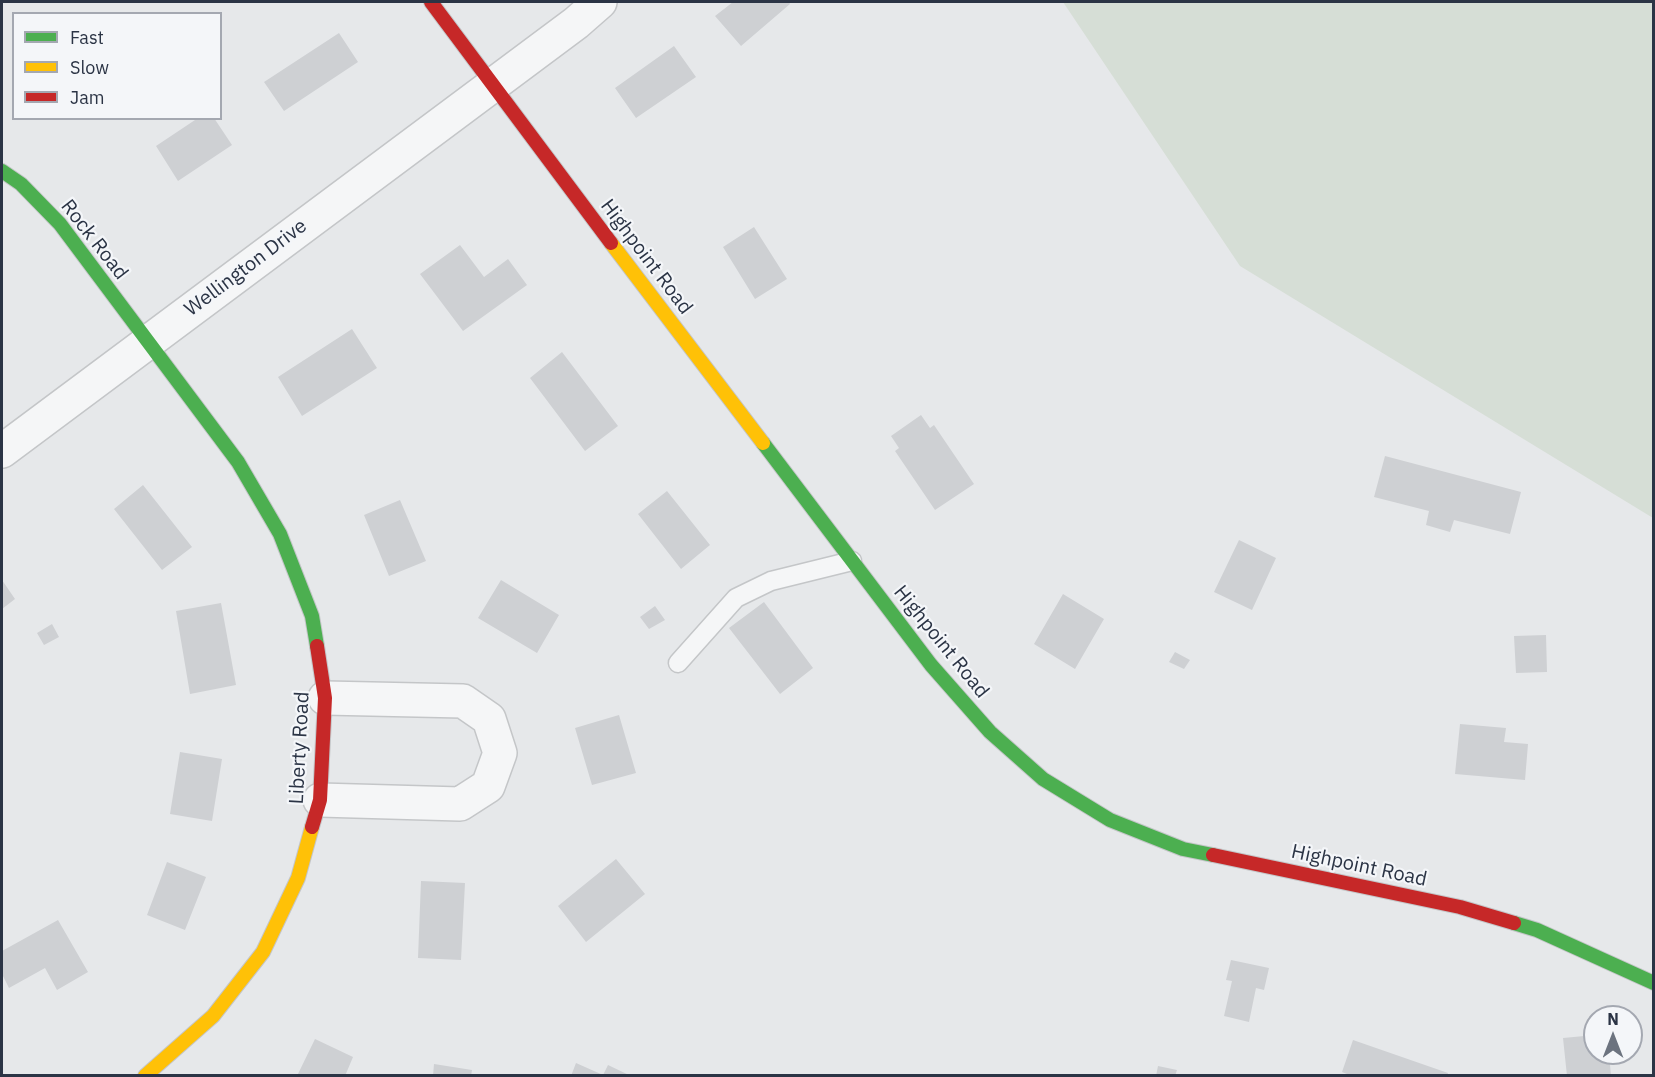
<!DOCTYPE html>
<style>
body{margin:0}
#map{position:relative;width:1655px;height:1077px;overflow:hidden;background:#e6e8ea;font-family:"IBM Plex Sans",sans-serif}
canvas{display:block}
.frame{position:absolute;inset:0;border:3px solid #2b3445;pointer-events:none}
.legend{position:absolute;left:12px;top:12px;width:210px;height:108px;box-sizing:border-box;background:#f4f6f9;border:2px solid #a4a8b1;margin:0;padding:8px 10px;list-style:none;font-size:18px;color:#2b3445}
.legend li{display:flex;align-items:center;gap:12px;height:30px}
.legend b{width:30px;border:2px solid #a4a8b1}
.north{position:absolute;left:1583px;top:1005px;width:60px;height:60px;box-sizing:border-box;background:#f4f6f9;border:2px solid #a4a8b1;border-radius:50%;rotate:0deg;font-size:16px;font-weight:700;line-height:24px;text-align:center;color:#2b3445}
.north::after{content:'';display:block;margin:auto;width:21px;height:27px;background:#6c737f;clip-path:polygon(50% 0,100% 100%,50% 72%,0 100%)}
</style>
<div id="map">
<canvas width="1655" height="1077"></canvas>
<div class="frame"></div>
<ul class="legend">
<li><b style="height:8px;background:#4caf50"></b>Fast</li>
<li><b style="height:8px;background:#ffc107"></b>Slow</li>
<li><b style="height:8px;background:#c62828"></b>Jam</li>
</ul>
<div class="north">N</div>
</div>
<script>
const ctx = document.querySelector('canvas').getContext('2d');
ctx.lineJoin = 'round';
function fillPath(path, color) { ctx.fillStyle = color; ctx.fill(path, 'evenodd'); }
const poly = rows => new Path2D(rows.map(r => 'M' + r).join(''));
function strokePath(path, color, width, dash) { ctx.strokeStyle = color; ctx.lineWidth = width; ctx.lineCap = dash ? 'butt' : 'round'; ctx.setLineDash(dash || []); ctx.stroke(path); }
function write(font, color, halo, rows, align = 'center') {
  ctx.font = font + ' "IBM Plex Sans",sans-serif'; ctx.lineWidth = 4.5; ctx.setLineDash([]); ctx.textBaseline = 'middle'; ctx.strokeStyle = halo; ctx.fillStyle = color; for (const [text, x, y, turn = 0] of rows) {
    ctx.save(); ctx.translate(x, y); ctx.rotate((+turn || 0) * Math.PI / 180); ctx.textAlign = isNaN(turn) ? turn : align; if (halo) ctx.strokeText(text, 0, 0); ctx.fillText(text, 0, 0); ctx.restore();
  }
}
fillPath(poly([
 [1063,2,1653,2,1653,518,1240,266]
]), '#d6ded6');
fillPath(poly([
 [733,2,789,2,790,4,741,46,715,16],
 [339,33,358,62,284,111,264,82],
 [674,46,696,77,636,118,615,88],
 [198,118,214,118,232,145,178,181,156,146],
 [754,227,787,279,755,299,723,247],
 [460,245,484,277,508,259,527,285,463,331,420,274],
 [352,329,377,368,302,416,278,377],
 [562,352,618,426,585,451,530,378],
 [921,415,930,428,934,425,974,484,935,510,895,451,899,448,891,436],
 [1385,456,1521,492,1510,534,1454,520,1450,532,1426,525,1429,511,1374,497],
 [143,485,192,547,162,570,114,509],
 [667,491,710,545,681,569,638,514],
 [400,500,426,561,389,576,364,515],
 [1239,540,1276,558,1252,610,1214,592],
 [2,580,15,599,2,609],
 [501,580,559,615,537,653,478,618],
 [1063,594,1104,619,1075,669,1034,644],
 [764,602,813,668,780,694,729,628],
 [221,603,236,685,190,694,176,611],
 [655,606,665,620,649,629,640,617],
 [52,624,59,637,44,645,37,633],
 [1546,635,1547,672,1516,673,1514,636],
 [1175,652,1190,660,1184,669,1169,662],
 [619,715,636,773,592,785,575,728],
 [1460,724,1506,728,1504,742,1528,744,1525,780,1455,774],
 [180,752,222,759,212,821,170,814],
 [616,859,645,894,586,942,558,906],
 [167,862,206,877,185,930,147,915],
 [421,881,465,883,461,960,418,958],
 [58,920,88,972,57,990,45,968,9,988,2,974,2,951],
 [1231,960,1269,968,1264,990,1256,988,1249,1022,1224,1016,1232,981,1226,980],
 [1595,1035,1595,1053,1609,1053,1611,1076,1567,1076,1563,1038],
 [315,1039,353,1057,345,1076,297,1076],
 [1353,1040,1448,1073,1447,1076,1352,1076,1342,1072],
 [576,1063,603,1075,608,1065,631,1076,571,1076],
 [434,1064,472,1070,471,1076,433,1076],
 [1158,1066,1177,1070,1175,1076,1156,1076]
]), '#ced0d3');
const lane = poly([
 [678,663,736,598,771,581,852,561]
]);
const street = poly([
 [2,451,576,23,600,2],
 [320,800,460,804,488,786,500,753,489,719,463,701,325,698]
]);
const fast = poly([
 [2,171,21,184,60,224,238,462,280,534,312,616,317,646],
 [763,443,931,665,990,732,1043,779,1110,820,1183,849,1213,855],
 [1514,923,1537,930,1654,983]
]);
const slow = poly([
 [611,243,763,443],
 [145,1076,213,1016,263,952,298,878,312,827]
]);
const jam = poly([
 [431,2,611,243],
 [312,827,320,800,325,698,317,646],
 [1213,855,1460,907,1514,923]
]);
strokePath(lane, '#c4c6c8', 21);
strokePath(street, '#c4c6c8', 36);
strokePath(fast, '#c4c6c8', 16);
strokePath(slow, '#c4c6c8', 16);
strokePath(jam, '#c4c6c8', 16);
strokePath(lane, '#f5f6f7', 18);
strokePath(street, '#f5f6f7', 33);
strokePath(fast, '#4caf50', 14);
strokePath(slow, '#ffc107', 14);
strokePath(jam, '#c62828', 14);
write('20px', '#2b3445', '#f4f6f9', [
 ["Rock Road",94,240,52],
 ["Highpoint Road",646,257,53],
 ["Wellington Drive",246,268,-37],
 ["Highpoint Road",941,642,51],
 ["Liberty Road",300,748,-87],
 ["Highpoint Road",1359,866,12]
]);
</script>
